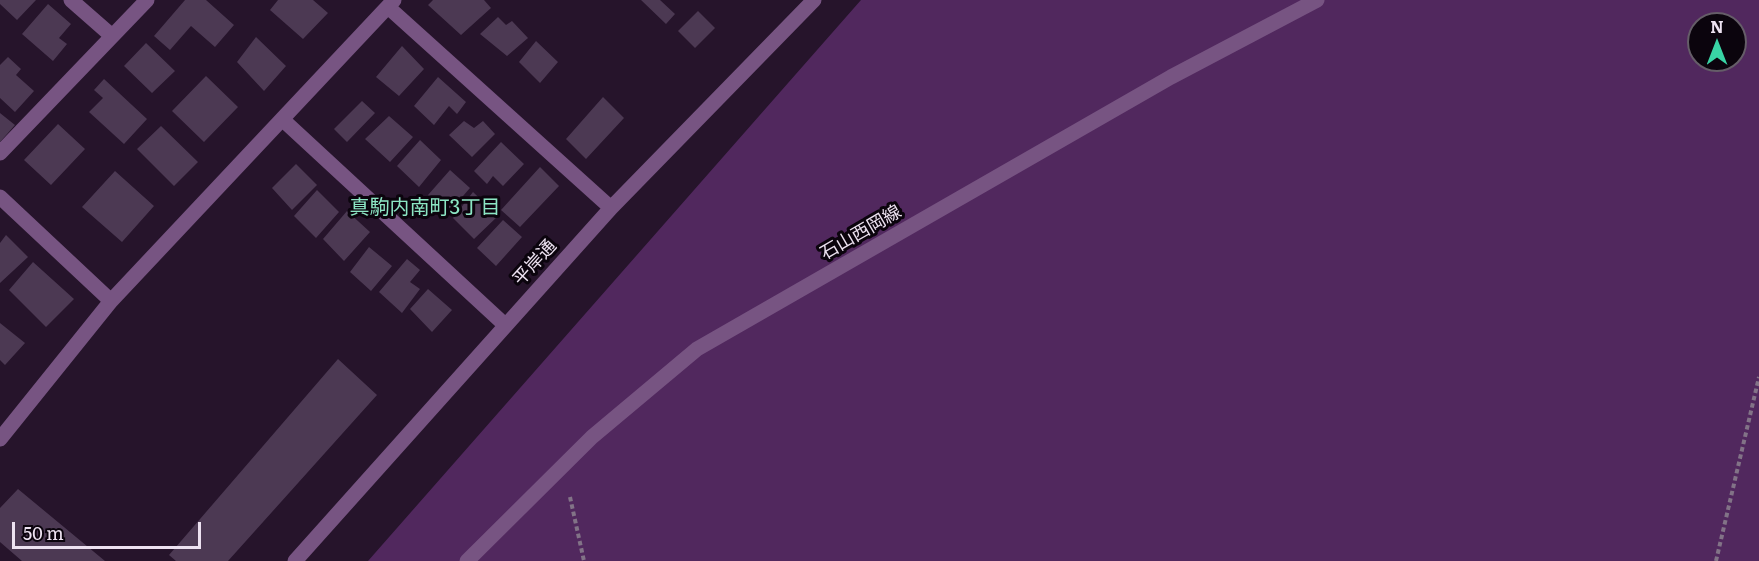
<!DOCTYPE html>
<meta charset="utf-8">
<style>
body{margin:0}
#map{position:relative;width:1759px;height:561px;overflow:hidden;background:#26142b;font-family:Literata,serif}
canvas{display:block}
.north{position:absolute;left:1687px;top:12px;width:60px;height:60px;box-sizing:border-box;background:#0b040d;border:2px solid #655d68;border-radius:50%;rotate:0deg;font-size:16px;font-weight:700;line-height:24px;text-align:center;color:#ede2f1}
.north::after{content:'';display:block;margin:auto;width:21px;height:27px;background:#39d4a5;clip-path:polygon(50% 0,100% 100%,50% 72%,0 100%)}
.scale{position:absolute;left:12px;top:522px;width:189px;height:27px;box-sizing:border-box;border:3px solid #ede2f1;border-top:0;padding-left:8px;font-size:18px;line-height:21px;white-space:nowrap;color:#ede2f1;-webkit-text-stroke:4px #0b040d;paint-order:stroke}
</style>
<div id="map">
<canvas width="1759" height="561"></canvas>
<div class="north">N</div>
<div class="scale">50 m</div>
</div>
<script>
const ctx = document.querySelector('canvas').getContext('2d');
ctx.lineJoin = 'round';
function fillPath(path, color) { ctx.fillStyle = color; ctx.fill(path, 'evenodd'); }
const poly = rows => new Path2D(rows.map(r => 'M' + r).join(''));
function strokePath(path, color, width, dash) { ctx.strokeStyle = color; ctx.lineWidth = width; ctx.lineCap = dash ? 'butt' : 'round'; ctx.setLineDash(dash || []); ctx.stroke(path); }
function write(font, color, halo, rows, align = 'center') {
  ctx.font = font + ' Literata,"Noto Sans JP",serif'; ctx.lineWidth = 6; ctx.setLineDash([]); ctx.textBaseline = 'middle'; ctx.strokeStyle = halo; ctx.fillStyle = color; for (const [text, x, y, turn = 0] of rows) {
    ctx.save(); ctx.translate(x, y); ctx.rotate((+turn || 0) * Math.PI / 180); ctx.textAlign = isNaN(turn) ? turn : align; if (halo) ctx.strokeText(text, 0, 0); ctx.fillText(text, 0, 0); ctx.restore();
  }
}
fillPath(poly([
 [861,0,1759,0,1759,561,368,561],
 [1699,24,1735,24,1735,60,1699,60]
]), '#51285e');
fillPath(poly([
 [0,0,36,0,17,20,0,4],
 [185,0,206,0,234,25,215,47,191,26,170,50,154,36],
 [278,0,313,0,328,13,303,39,270,10],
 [433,0,484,0,491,8,461,35,428,5],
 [641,0,660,0,675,14,666,24],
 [48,4,71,24,59,38,67,44,53,61,22,34],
 [698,11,715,28,695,48,678,31],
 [498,17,506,25,512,21,528,38,507,56,480,34],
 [256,37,286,66,264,91,237,62],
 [536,41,558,62,540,83,519,62],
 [146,43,175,71,152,93,124,66],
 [402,46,424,69,399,96,376,77],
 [8,57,21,69,16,75,34,91,15,112,0,98,0,65],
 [206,76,238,107,204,142,172,111],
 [438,77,466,102,457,114,449,106,434,125,414,106],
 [104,79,147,119,124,144,89,112,103,98,94,90],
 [603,97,624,118,586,159,566,139],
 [362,101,375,113,347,142,334,129],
 [0,113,15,125,0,142],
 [389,116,413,137,390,162,365,139],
 [464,121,474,128,483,121,495,134,472,157,449,135],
 [58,124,85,149,51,185,24,160],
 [161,126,198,162,174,186,137,149],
 [420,140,441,160,419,187,397,166],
 [501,142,524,164,503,186,493,176,487,184,474,171],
 [296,164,317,185,292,210,272,188],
 [540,167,559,186,520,227,501,210],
 [450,170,470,188,449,212,428,195],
 [115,171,154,206,122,242,82,207],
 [317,190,339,212,316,238,294,216],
 [473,192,498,216,474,239,453,218],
 [347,211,370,232,344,261,323,239],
 [503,220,522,237,496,266,477,248],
 [6,235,28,257,0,283,0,243],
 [369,247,392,266,371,291,350,272],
 [407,259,420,270,410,282,420,289,402,313,379,292],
 [33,262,74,299,46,327,9,290],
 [428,289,452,310,432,332,410,309],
 [0,323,25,343,5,365,0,360],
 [338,359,377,395,228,561,176,561,169,555],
 [18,489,105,561,22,561,0,542,0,508]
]), '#4c3953');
strokePath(poly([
 [570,497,584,561],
 [1716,561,1759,377]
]), '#827387', 4, [4.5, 3]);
strokePath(poly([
 [71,0,112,36],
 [388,7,611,208],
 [282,119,505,325],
 [0,153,147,0],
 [0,197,111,301],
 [0,439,111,301,394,0],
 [295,561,611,208,814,0],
 [467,561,592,437,697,349,1171,77,1317,0]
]), '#775482', 15);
write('18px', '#ede2f1', '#0b040d', [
 ["石山西岡線",861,233,-30],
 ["平岸通",535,263,-48]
]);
write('20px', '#8ce6c4', '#0b040d', [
 ["真駒内南町3丁目",425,208]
]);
</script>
